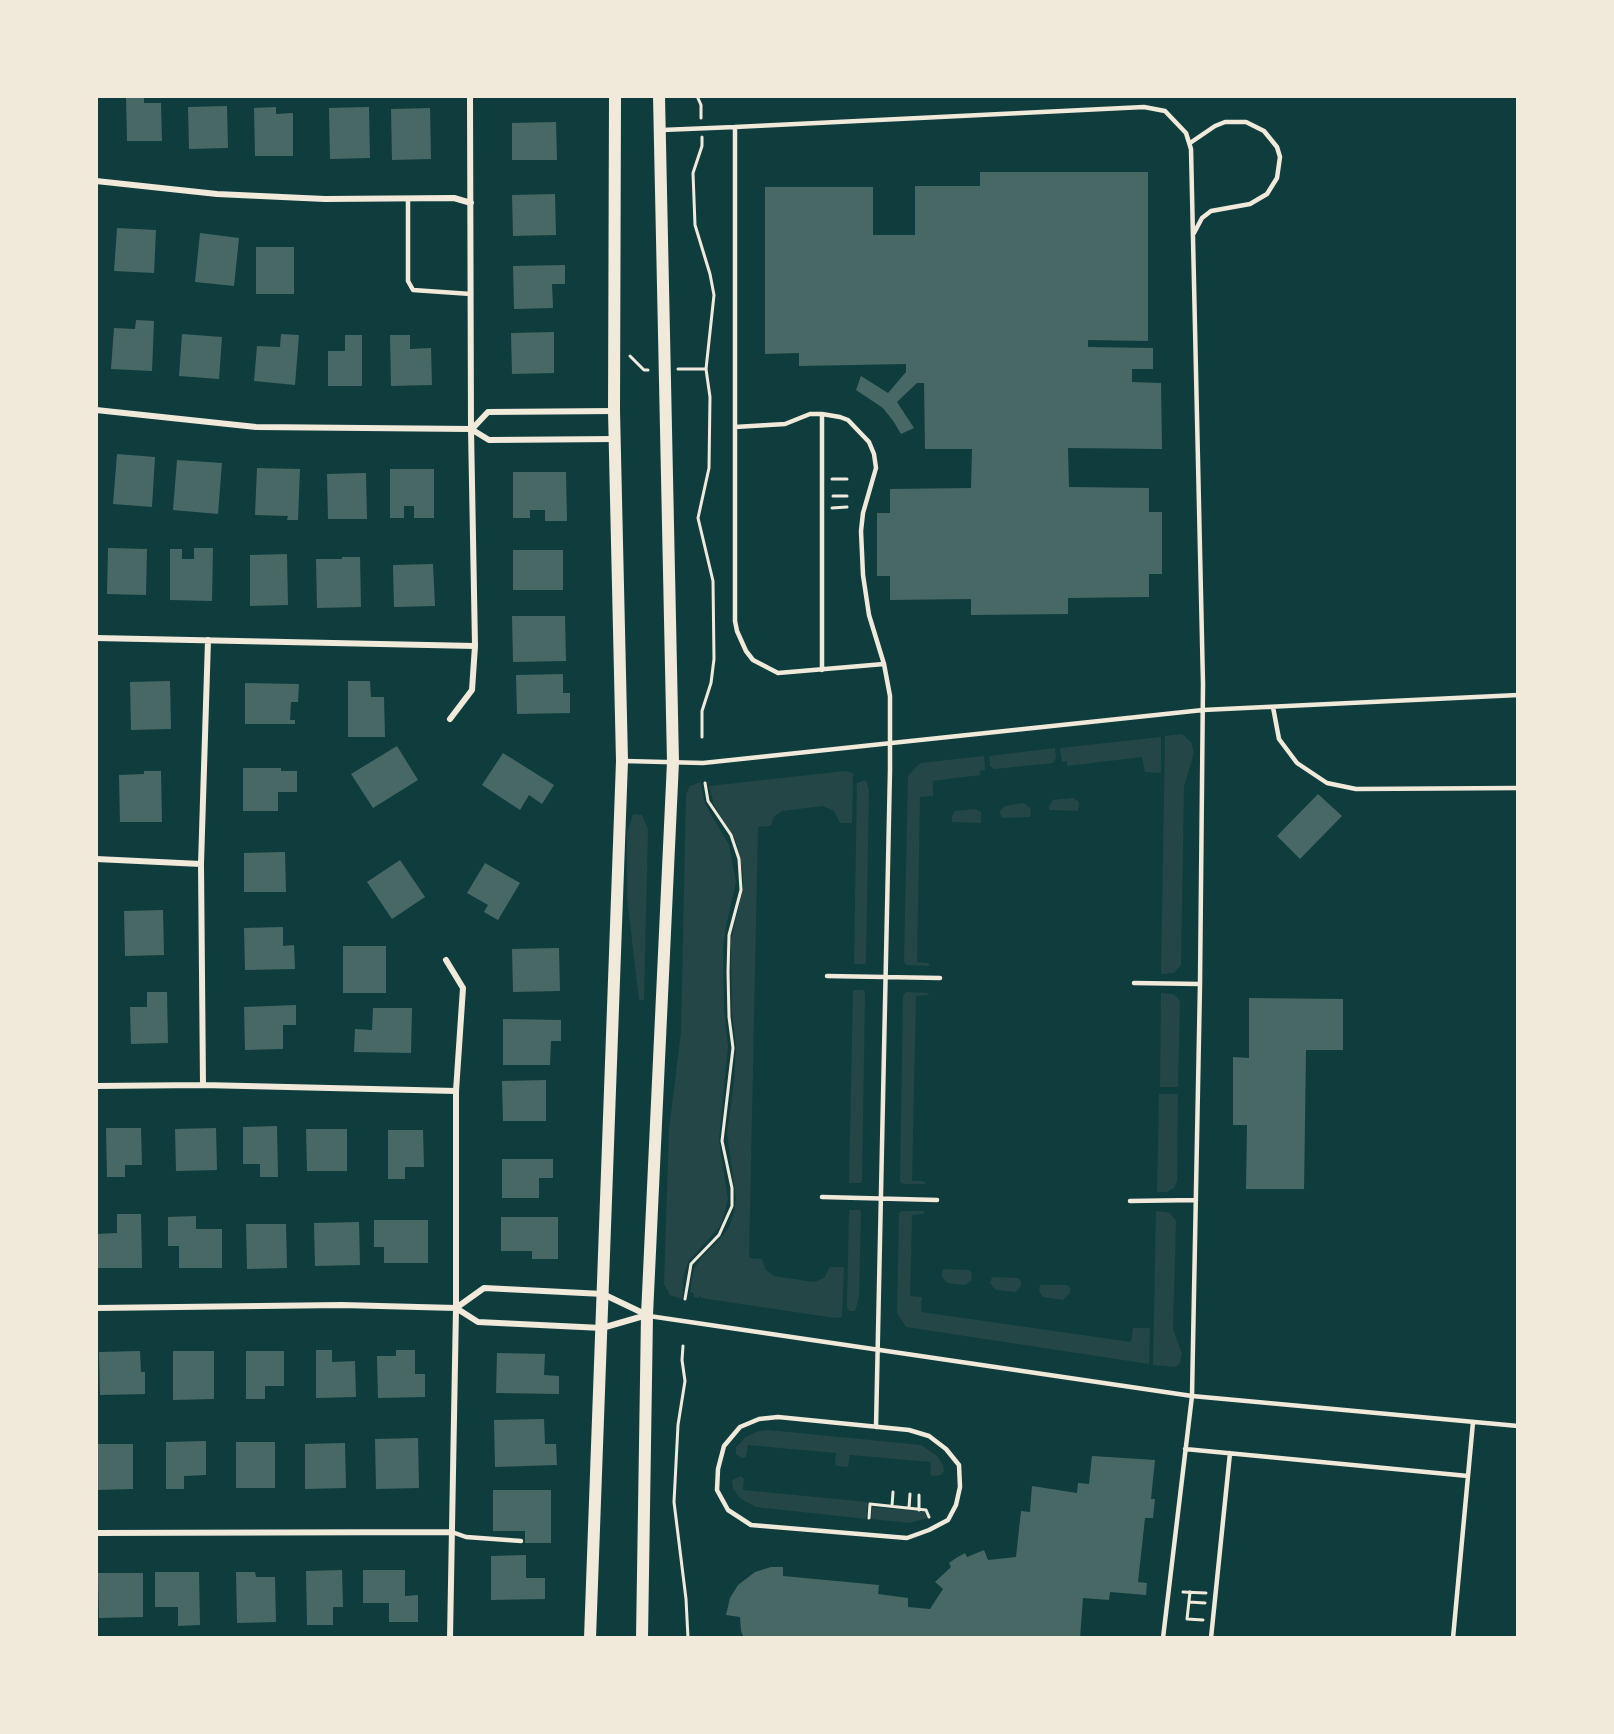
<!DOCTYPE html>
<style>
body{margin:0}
#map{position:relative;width:1614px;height:1734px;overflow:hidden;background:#0f3d3e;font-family:Inter,sans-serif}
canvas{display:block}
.frame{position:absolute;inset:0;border:98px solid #f1e9da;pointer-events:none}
</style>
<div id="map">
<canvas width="1614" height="1734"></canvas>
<div class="frame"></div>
</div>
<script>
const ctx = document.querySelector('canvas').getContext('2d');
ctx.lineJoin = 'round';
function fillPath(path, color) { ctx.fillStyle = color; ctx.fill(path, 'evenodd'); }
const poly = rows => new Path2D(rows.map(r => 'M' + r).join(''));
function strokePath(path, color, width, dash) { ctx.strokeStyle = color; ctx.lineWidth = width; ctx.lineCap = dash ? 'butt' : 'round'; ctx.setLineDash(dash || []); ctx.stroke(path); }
fillPath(poly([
 [1182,734,1191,742,1194,753,1184,786,1181,965,1174,973,1161,974,1165,736],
 [1161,737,1161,773,1145,772,1142,757,1067,766,1067,761,1062,762,1060,748],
 [1055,748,1056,758,1053,763,994,769,990,766,989,756],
 [984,756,985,770,980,771,980,775,933,781,933,796,920,797,917,962,928,963,930,966,906,965,904,961,908,776,918,765,921,763],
 [845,771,853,773,852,823,840,823,834,811,823,806,782,811,774,817,771,826,758,827,749,1258,762,1259,766,1270,774,1276,814,1282,824,1278,830,1267,844,1267,842,1317,835,1318,701,1298,700,1295,699,1298,693,1297,694,1293,690,1292,694,1269,701,1258,722,1237,729,1227,734,1212,736,1199,727,1133,734,1082,736,1049,732,1010,731,940,743,888,743,874,736,841,714,805,709,786],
 [866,780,869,790,866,961,865,964,854,964,857,783],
 [700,782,705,804,729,845,736,882,726,926,723,947,724,1010,728,1047,719,1140,728,1199,721,1225,688,1262,684,1275,682,1299,670,1295,664,1284,669,1129,681,1032,686,794,690,786],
 [1073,798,1079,802,1078,811,1049,810,1049,806,1053,800],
 [1024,803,1031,809,1030,817,1003,818,1001,816,1000,811,1005,806],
 [975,809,981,812,981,823,952,822,952,816,955,811],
 [633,814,642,815,648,829,644,1000,639,1000,627,898,627,833],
 [853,990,864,990,865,993,862,1181,861,1183,849,1183],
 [906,992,929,993,927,995,916,996,912,1181,923,1181,926,1184,904,1184,900,1182,903,996],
 [1161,993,1174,994,1180,1001,1178,1087,1160,1087],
 [1159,1094,1178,1094,1177,1181,1174,1188,1167,1192,1157,1192],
 [849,1210,860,1210,861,1212,859,1297,855,1311,850,1311,847,1308],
 [902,1211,925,1211,923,1214,912,1215,910,1296,922,1297,921,1312,1131,1342,1133,1328,1150,1328,1149,1364,906,1327,897,1313,899,1213],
 [1156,1211,1170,1213,1176,1221,1173,1329,1182,1354,1180,1363,1176,1367,1153,1365],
 [944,1269,969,1270,972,1273,971,1281,965,1285,947,1283,942,1277,942,1271],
 [992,1277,1018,1278,1021,1281,1021,1286,1016,1292,996,1290,990,1283],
 [1042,1285,1067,1285,1070,1288,1070,1293,1063,1300,1043,1297,1039,1291,1040,1286],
 [768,1430,921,1445,937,1456,943,1465,944,1471,941,1475,932,1476,930,1473,931,1462,850,1455,848,1467,837,1466,835,1465,836,1453,748,1445,746,1457,741,1458,736,1454,736,1447,746,1437,758,1431],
 [741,1476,744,1479,743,1490,868,1502,866,1519,756,1507,741,1499,733,1489,732,1480],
 [872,1507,924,1512,928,1518,909,1523,871,1519]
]), '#244646');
fillPath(poly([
 [126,96,144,96,144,103,161,103,162,141,127,141],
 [227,106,228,148,189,149,188,107],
 [276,107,276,114,293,113,293,156,255,156,254,108],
 [369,107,370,158,330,159,329,108],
 [430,108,431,159,392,160,391,109],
 [556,122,557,160,512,160,512,123],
 [980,172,1148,172,1148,341,1088,340,1088,347,1153,348,1153,369,1132,369,1132,382,1161,383,1162,449,1068,448,1069,487,1149,488,1149,512,1162,512,1162,574,1149,574,1149,597,1068,598,1068,614,971,615,971,599,890,600,890,576,877,576,877,513,890,513,890,489,971,488,972,449,925,449,924,383,917,383,897,402,914,428,901,434,894,422,883,408,856,390,861,376,888,393,906,372,906,364,799,366,799,353,765,354,765,187,873,187,873,235,915,235,915,186,980,186],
 [555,194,556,235,513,236,512,195],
 [117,228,156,230,154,273,114,271],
 [200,233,239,238,234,286,195,282],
 [256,247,294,247,294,294,256,294],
 [565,265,565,284,552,284,553,308,514,309,513,266],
 [136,320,154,321,152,371,111,369,114,328,135,329],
 [554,332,554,373,512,374,511,333],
 [182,334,222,337,219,379,179,376],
 [281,334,299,335,295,385,254,381,257,346,280,347],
 [345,335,362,335,362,386,328,386,328,351,345,351],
 [390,335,410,335,410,349,431,348,432,385,391,386],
 [117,454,155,457,152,507,113,504],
 [177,460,222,463,218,514,173,510],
 [257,468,300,469,298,520,287,520,288,516,255,515],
 [390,469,434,469,434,518,414,518,414,506,404,506,404,518,390,518],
 [513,472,566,472,567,521,545,521,545,510,530,510,530,518,513,518],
 [366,473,367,519,328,519,327,474],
 [108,548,147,549,146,595,107,594],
 [194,548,213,548,212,601,170,600,170,549,182,549,182,559,194,559],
 [513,550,563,550,563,590,513,590],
 [287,554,288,605,250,606,250,555],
 [342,557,360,557,361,607,317,608,316,559,342,559],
 [433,564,435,606,394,607,393,565],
 [512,616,565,616,566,661,513,662],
 [563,674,563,693,570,693,570,713,517,714,516,675],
 [170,681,171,729,131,730,130,682],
 [348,681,370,681,371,697,384,697,385,737,348,737],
 [245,683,299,684,298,702,291,702,290,720,295,720,295,724,245,724],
 [397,746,418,780,373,808,351,774],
 [503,753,554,785,542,804,529,795,520,810,482,785],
 [243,768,281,768,281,771,297,771,297,792,278,792,278,811,243,811],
 [144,771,161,771,162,822,120,822,119,775,144,774],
 [1318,794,1342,816,1300,859,1277,836],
 [285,852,286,892,244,892,244,853],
 [400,860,425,897,392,919,367,882],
 [485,863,520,883,498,920,484,912,488,905,467,893],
 [163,910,164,955,125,956,124,911],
 [283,927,283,946,294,945,295,969,245,970,244,928],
 [343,946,386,946,386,993,343,993],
 [559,948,560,991,513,992,512,949],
 [147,992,167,992,168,1043,131,1044,130,1007,147,1007],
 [1249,998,1343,999,1343,1050,1306,1050,1304,1189,1246,1189,1247,1125,1233,1125,1233,1057,1249,1058],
 [296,1005,296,1025,283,1025,283,1049,245,1050,244,1007],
 [373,1008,412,1008,411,1053,354,1052,355,1029,372,1030],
 [503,1019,561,1020,561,1041,551,1041,550,1065,503,1065],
 [546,1080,546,1121,503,1121,502,1081],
 [277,1126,278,1177,260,1177,260,1164,243,1164,243,1127],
 [106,1128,141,1128,142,1165,125,1165,125,1177,107,1177],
 [216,1128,217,1170,176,1171,175,1129],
 [306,1129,347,1129,347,1171,307,1171],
 [388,1130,423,1130,424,1167,405,1167,405,1179,388,1179],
 [502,1159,553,1159,553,1178,539,1178,539,1198,502,1198],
 [117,1214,141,1214,142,1268,97,1268,97,1234,117,1233],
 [196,1216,196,1229,222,1229,222,1268,179,1268,179,1246,168,1246,168,1217],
 [501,1217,558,1217,558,1259,532,1259,532,1251,501,1251],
 [374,1220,428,1220,428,1263,384,1263,384,1247,374,1247],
 [359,1222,360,1265,315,1266,314,1223],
 [246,1224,286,1224,287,1268,247,1269],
 [316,1350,332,1350,332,1362,355,1361,356,1397,316,1398],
 [396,1350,415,1350,415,1374,425,1374,425,1397,378,1398,377,1356,396,1356],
 [140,1351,141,1372,145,1372,145,1394,100,1395,99,1352],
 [173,1351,214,1351,214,1399,173,1400],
 [246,1351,284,1351,284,1386,265,1386,265,1399,246,1399],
 [497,1353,545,1354,544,1375,559,1376,559,1394,496,1393],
 [544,1419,545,1444,556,1444,557,1465,495,1467,494,1420],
 [418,1438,419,1488,376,1489,375,1439],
 [206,1441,206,1475,184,1476,184,1489,166,1489,166,1442],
 [236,1442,275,1442,275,1488,236,1488],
 [345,1443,346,1488,305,1489,305,1444],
 [96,1444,133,1444,133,1489,96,1490],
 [1092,1456,1155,1460,1151,1499,1155,1499,1153,1518,1145,1518,1138,1582,1147,1583,1146,1595,1110,1592,1109,1600,1083,1598,1080,1638,744,1638,741,1631,740,1617,726,1615,730,1598,738,1585,755,1572,771,1567,783,1567,783,1576,879,1585,878,1594,908,1598,908,1607,930,1609,943,1589,935,1582,951,1567,949,1563,956,1558,965,1553,967,1557,984,1550,988,1560,1016,1557,1021,1511,1030,1512,1032,1486,1077,1493,1078,1483,1089,1484],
 [493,1490,551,1490,551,1543,525,1543,525,1531,493,1531],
 [526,1555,526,1578,545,1578,545,1599,491,1600,491,1556],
 [342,1570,343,1607,333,1607,333,1625,307,1625,306,1571],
 [363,1570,405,1570,405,1596,418,1595,418,1622,389,1622,389,1603,363,1603],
 [155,1572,199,1572,200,1625,178,1626,178,1607,155,1607],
 [236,1572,255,1572,256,1577,275,1577,276,1622,237,1623],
 [98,1573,143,1573,143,1617,99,1618]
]), '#486865');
strokePath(poly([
 [697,96,701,105,701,118],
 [630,356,644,370,648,370],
 [678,369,706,369],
 [832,479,847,479],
 [833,496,847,496],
 [832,508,847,507],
 [702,737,702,711,711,683,714,659,713,581,698,518,709,468,710,397,706,369,714,295,710,274,695,225,693,173,702,146,702,137],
 [685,1299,691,1264,719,1235,732,1206,732,1188,722,1141,733,1048,729,1017,728,972,729,935,741,890,739,859,731,835,708,801,705,783],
 [683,1346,682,1360,685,1381,678,1425,674,1502,686,1599,688,1638],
 [892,1506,893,1492],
 [909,1508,910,1494],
 [919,1510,919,1495],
 [869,1518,870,1504,926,1510,929,1517],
 [1183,1592,1206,1593],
 [1190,1592,1187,1619,1203,1620],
 [1189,1602,1205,1603]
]), '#f1e9da', 3);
strokePath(poly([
 [662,130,735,127],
 [1190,143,1215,126,1225,122,1246,122,1264,131,1277,147,1280,157,1277,178,1267,194,1250,204,1211,211,1202,218,1194,233],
 [408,199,408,281,413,290,471,294],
 [822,414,822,670],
 [735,427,785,424,810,414,822,414,840,417,848,420,869,442,874,454,876,468,863,513,861,531,863,575,869,615,884,664],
 [1273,707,1279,739,1297,763,1327,783,1356,789,1518,788],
 [625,761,703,763,1203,710,1518,695],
 [827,976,940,978],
 [1134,983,1200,984],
 [822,1197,937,1200],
 [1130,1201,1196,1200],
 [649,1316,1192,1396,1518,1426],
 [778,1417,909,1430,929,1436,946,1449,959,1465,960,1487,956,1505,948,1520,929,1530,907,1538,751,1525,728,1510,717,1490,718,1469,724,1446,740,1427,759,1419,778,1417],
 [876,1427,890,770,890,696,884,664,778,673,753,660,746,651,737,631,735,621,735,127,1144,107,1165,111,1186,133,1191,149,1203,684,1200,984,1192,1396,1163,1638],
 [1185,1449,1468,1476],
 [452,1532,466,1537,521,1541],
 [1211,1638,1230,1453],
 [1453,1638,1473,1422]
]), '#f1e9da', 4.5);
strokePath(poly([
 [96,181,217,194,325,199,454,198,471,203],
 [96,410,256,427,471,429,489,440,615,439],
 [472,429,488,412,614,411],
 [96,638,475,646],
 [450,719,472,690,475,646,471,429,470,96],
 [96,859,201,864],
 [446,960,463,988,456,1091,456,1308,450,1638],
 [203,1085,201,864,208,640],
 [96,1086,203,1085,456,1091],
 [96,1308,342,1305,456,1308,478,1322,602,1328,647,1315],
 [456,1308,484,1288,603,1294,647,1315],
 [96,1533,452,1532]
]), '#f1e9da', 6);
strokePath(poly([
 [590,1638,622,761,614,411,615,96],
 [642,1638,647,1315,673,762,659,96]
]), '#f1e9da', 12);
</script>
